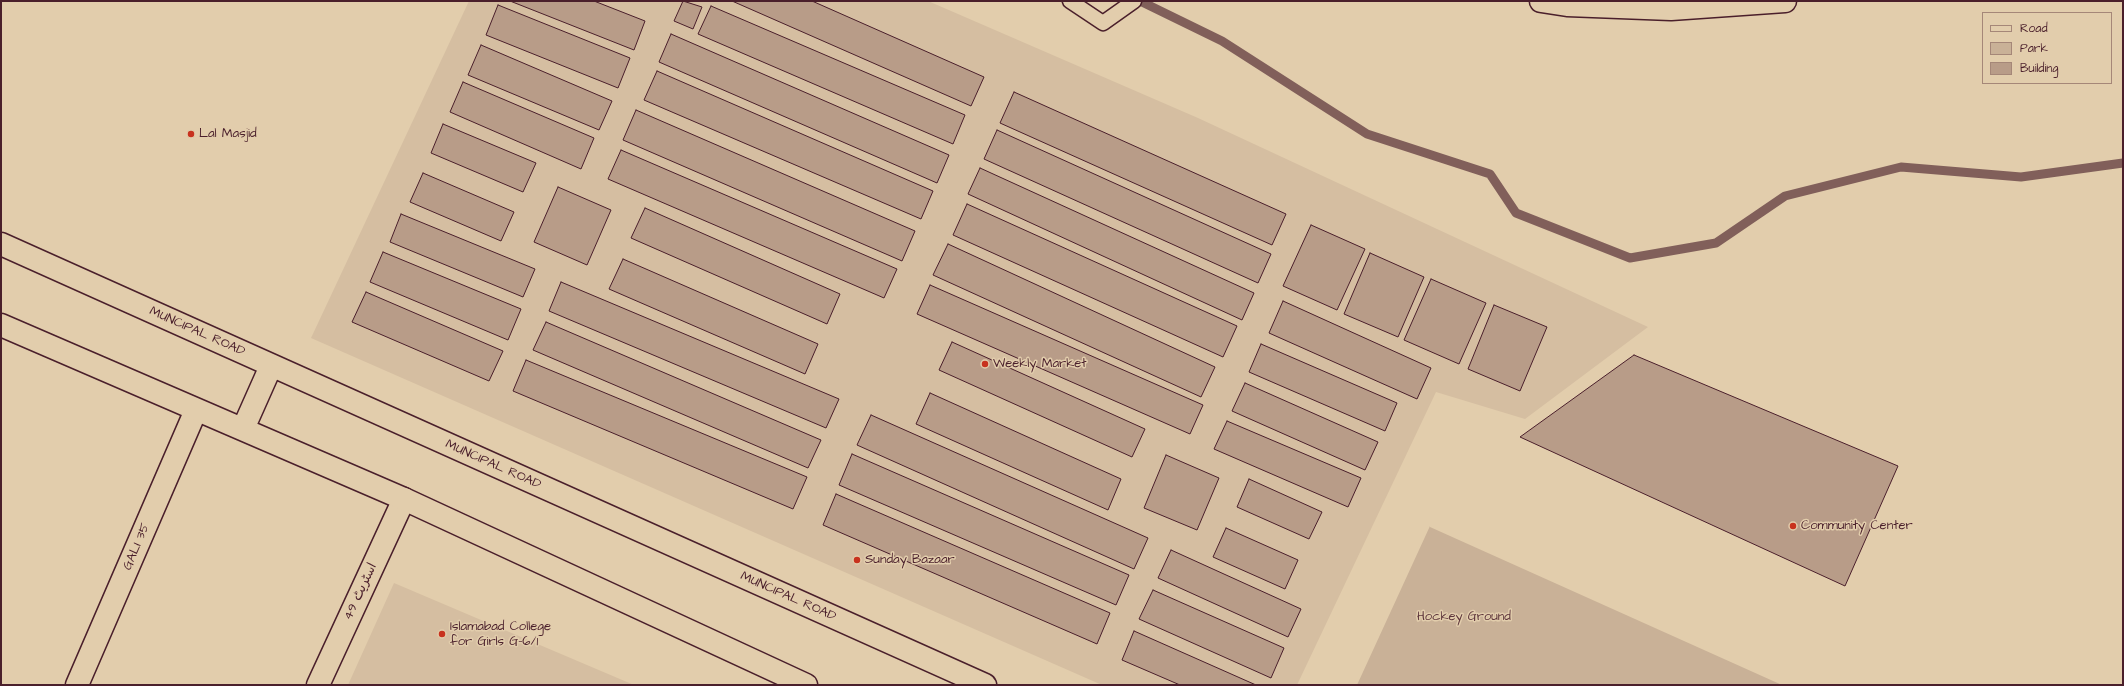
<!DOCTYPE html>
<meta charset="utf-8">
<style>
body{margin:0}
#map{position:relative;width:2124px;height:686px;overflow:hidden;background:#e2cdac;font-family:"Architects Daughter",sans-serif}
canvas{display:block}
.frame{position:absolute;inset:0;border:2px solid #4a1f2b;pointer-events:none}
.legend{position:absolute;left:1982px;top:12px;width:130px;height:72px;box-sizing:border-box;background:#e2cdac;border:1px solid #a58778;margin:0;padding:5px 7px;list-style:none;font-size:12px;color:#4a1f2b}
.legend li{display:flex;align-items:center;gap:8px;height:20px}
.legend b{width:20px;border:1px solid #a58778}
</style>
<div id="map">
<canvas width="2124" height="686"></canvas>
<div class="frame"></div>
<ul class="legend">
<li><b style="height:5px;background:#e2cdac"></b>Road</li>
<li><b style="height:11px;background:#c9b197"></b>Park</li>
<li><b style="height:11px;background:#b89c88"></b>Building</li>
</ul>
</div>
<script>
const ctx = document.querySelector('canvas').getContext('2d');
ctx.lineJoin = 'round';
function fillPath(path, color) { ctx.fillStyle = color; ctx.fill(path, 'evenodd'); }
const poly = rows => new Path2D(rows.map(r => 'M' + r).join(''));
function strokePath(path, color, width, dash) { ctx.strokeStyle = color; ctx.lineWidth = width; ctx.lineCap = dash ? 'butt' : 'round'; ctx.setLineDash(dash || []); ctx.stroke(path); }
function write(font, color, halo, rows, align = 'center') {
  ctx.font = font + ' "Architects Daughter","Playpen Sans Arabic",sans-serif'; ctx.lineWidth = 3; ctx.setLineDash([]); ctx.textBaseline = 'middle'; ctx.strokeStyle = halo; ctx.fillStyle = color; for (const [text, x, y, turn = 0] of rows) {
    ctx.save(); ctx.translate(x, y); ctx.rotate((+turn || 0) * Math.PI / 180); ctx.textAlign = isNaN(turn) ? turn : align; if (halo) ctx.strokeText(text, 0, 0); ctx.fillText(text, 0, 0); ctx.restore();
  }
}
fillPath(poly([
 [469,1,928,1,1198,118,1648,327,1525,419,1436,392,1297,685,1102,685,311,338],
 [394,583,634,685,348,685]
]), '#d5bea1');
fillPath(poly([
 [1430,526,1430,527,1782,685,1357,685]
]), '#c9b197');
strokePath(poly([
 [1140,1,1222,41,1367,134,1490,174,1516,213,1630,258,1716,243,1785,196,1901,167,2021,177,2123,163]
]), '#815f5a', 9);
const building = poly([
 [510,1,594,1,645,21,634,50,510,1],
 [683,1,702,7,693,29,674,21,683,1],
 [732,1,812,1,984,77,971,106,732,1],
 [498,5,630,58,618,88,486,35,498,5],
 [711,6,965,115,953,144,698,34,711,6],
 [671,34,949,155,937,183,659,62,671,34],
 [481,45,612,101,599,130,468,75,481,45],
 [657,71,933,191,921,219,644,100,657,71],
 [463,82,594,138,581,169,450,112,463,82],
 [1014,92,1286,214,1272,245,1000,123,1014,92],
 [636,110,915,231,902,261,623,140,636,110],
 [443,124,536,163,523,192,431,153,443,124],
 [997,130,1271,254,1258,283,984,159,997,130],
 [621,150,897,269,884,298,608,179,621,150],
 [980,168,1254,293,1242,320,968,194,980,168],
 [423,173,514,212,501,241,410,202,423,173],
 [558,187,611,210,587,265,534,242,558,187],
 [967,204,1237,326,1223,357,953,235,967,204],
 [645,208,840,294,827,324,631,238,645,208],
 [401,214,535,269,523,297,390,242,401,214],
 [1311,225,1365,249,1337,310,1283,286,1311,225],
 [948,244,1215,367,1201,397,933,275,948,244],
 [383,252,521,309,508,340,370,282,383,252],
 [1370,253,1424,277,1398,337,1344,314,1370,253],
 [623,259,818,344,805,374,609,289,623,259],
 [1431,279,1486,303,1459,364,1404,340,1431,279],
 [561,282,839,399,826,428,549,311,561,282],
 [930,285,1203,405,1190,434,917,314,930,285],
 [366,292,503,351,489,381,352,322,366,292],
 [1283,301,1431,368,1417,399,1269,333,1283,301],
 [1494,305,1547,327,1520,391,1468,369,1494,305],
 [546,322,821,440,808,468,533,350,546,322],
 [952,342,1145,429,1132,457,939,370,952,342],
 [1261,344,1397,403,1385,431,1249,372,1261,344],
 [1634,355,1898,466,1845,586,1520,437,1634,355],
 [526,360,807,477,793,509,513,391,526,360],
 [1245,383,1378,442,1365,470,1232,411,1245,383],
 [930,393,1121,479,1108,510,916,424,930,393],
 [871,415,1148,538,1134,569,857,445,871,415],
 [1227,421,1361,478,1348,507,1214,449,1227,421],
 [852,454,1129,575,1116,605,839,485,852,454],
 [1166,455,1219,478,1197,530,1144,508,1166,455],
 [1249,479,1322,512,1309,539,1237,507,1249,479],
 [836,494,1110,613,1097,644,823,525,836,494],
 [1226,528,1298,560,1285,589,1213,557,1226,528],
 [1171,550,1301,609,1288,637,1158,578,1171,550],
 [1153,590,1284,648,1271,678,1139,619,1153,590],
 [1134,631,1256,685,1180,685,1122,660,1134,631]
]);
fillPath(building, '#b89c88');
strokePath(building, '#4a1f2b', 1);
const service = poly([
 [1070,1,1103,23,1134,1]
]);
const minor = poly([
 [77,685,196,410],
 [318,685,404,499]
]);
const tertiary = poly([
 [1541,1,1567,5,1671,9,1785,1],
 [1,244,985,685],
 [1,325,404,499,806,685],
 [243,429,271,366]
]);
strokePath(service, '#4a1f2b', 17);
strokePath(minor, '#4a1f2b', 25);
strokePath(tertiary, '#4a1f2b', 25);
strokePath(service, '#e2cdac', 14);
strokePath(minor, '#e2cdac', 22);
strokePath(tertiary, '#e2cdac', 22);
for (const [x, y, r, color] of [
 [191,134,4,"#c8321e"],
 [985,364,4,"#c8321e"],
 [1793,526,4,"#c8321e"],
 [857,560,4,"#c8321e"],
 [442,634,4,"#c8321e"]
]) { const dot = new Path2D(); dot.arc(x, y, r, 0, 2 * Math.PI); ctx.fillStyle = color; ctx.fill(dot); strokePath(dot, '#e2cdac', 1.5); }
write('13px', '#4a1f2b', '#e2cdac', [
 ["Lal Masjid",199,134],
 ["Weekly Market",993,364],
 ["Community Center",1801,526],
 ["Sunday Bazaar",865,560],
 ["Islamabad College",450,627],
 ["for Girls G-6/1",450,642]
], 'left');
write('13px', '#4a1f2b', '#e2cdac', [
 ["MUNCIPAL ROAD",197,332,24],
 ["MUNCIPAL ROAD",493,465,24],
 ["GALI 35",137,547,-67],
 ["اسٹریٹ 49",361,592,-65],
 ["MUNCIPAL ROAD",788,597,24]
]);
write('13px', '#5d353b', '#e2cdac', [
 ["Hockey Ground",1464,617]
]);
</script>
